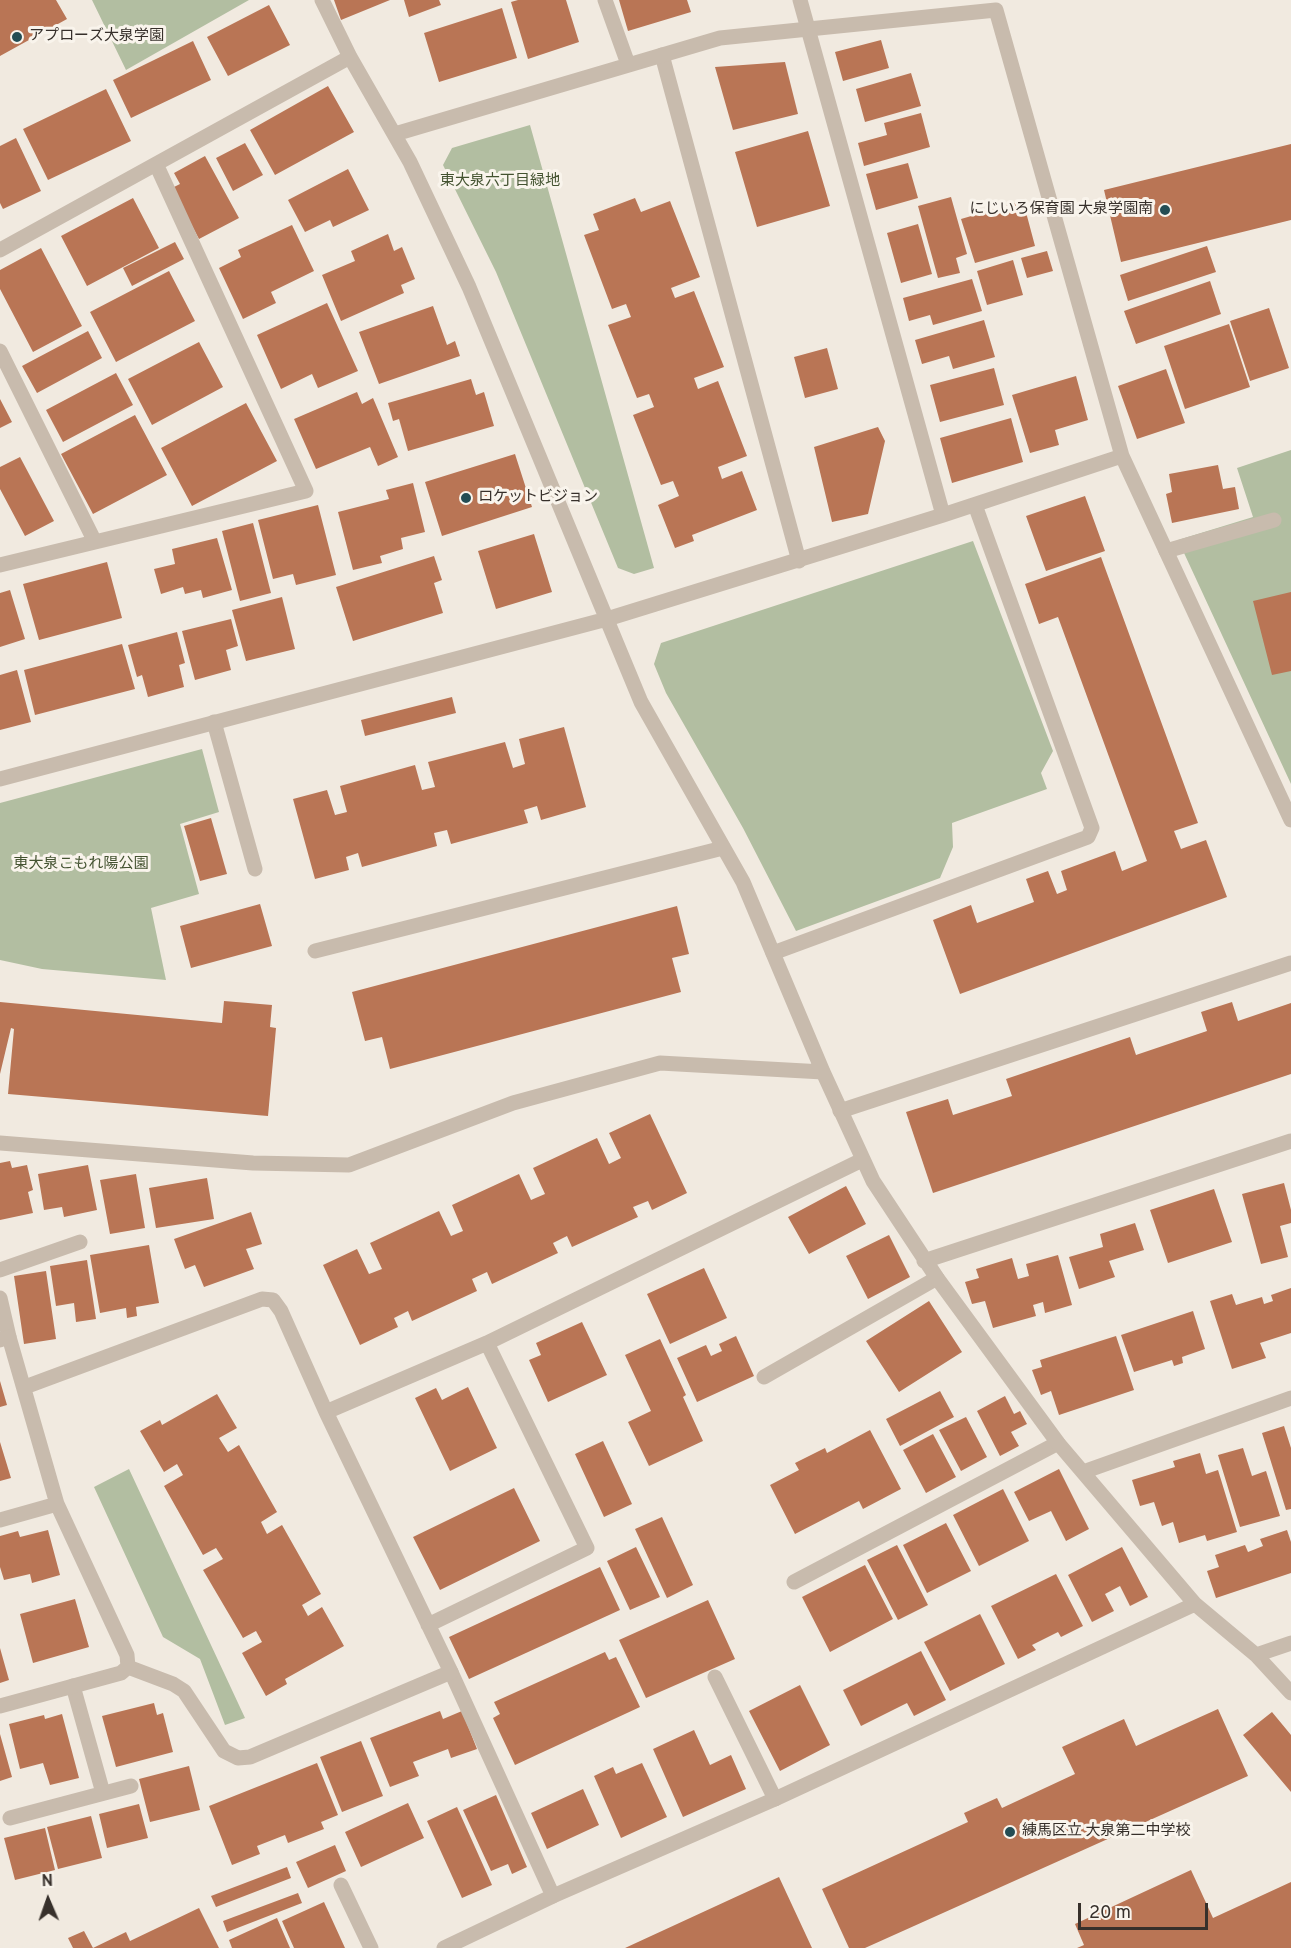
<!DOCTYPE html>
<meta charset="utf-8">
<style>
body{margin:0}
#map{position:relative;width:1291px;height:1948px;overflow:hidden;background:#f1eae0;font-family:Overpass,sans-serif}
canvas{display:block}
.north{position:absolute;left:18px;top:1870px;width:60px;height:60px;-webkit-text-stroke:4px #f9f4ec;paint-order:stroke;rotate:358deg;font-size:16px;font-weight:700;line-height:24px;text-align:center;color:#37302b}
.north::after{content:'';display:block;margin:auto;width:21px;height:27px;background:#37302b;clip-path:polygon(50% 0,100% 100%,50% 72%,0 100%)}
.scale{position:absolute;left:1078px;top:1903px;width:130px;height:27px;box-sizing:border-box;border:3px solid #37302b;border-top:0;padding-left:8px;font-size:18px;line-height:21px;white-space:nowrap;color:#37302b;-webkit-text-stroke:4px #f9f4ec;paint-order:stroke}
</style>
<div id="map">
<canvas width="1291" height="1948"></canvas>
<div class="north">N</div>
<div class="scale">20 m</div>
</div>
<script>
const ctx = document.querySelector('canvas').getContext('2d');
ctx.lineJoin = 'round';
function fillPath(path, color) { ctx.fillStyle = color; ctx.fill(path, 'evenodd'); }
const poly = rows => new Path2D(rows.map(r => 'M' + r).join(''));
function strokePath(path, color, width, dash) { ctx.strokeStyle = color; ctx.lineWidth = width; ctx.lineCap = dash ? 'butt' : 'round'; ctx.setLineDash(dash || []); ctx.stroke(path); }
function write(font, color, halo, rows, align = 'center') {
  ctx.font = font + ' Overpass,"Noto Sans JP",sans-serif'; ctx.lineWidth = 6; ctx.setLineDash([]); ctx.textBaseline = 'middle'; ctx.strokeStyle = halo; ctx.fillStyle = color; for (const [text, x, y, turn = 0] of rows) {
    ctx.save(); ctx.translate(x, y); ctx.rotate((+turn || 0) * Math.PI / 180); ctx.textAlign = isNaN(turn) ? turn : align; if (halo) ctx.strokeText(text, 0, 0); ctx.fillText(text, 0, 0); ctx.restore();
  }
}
fillPath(poly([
 [92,0,249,0,126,70],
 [530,125,654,568,634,574,618,568,496,272,443,165,452,148],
 [1291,450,1291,784,1178,540,1253,517,1237,468],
 [973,541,1053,751,1041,773,1047,789,952,823,953,847,940,878,796,931,743,828,666,693,654,664,661,643],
 [202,749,219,812,180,824,199,894,151,908,166,980,42,969,0,960,0,803],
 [129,1469,245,1718,225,1725,200,1659,163,1637,94,1487]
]), '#b2bea1');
fillPath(poly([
 [0,0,56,0,67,19,0,56],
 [334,0,390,0,341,20],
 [404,0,439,0,441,5,409,17],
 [518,0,566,0,579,42,528,59,511,2],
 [619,0,687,0,691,12,628,31],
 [269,5,290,45,228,76,207,37],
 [502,8,517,58,439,82,424,33],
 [881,40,889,68,843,81,835,52],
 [193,41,211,80,131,118,113,80],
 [785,62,798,114,733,130,715,67],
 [911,73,921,106,865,122,856,89],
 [328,86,354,132,275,175,250,130],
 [106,89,131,141,48,180,23,129],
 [921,113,930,147,864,166,858,143,887,135,884,123],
 [808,131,830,206,757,227,735,152],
 [16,138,41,191,3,209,0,203,0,146],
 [245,143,263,175,233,191,216,158],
 [1291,144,1291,220,1121,262,1104,190],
 [205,156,239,218,199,239,172,188,180,184,174,173],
 [908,163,918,198,876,210,866,174],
 [348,169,369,210,333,227,330,220,305,232,288,200],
 [951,197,967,254,956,258,960,273,938,278,918,206],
 [133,198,159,248,87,286,61,236],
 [635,198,641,212,670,201,700,277,671,288,675,298,694,291,724,367,694,378,698,389,718,381,747,456,718,467,722,479,742,471,757,510,692,535,694,541,675,548,658,505,679,496,673,481,661,485,633,415,654,407,649,394,637,398,608,325,631,317,626,304,612,309,584,235,599,230,593,214],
 [1023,201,1035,246,975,263,961,219],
 [918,224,932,274,901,283,887,233],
 [292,225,314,271,271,292,276,303,243,319,219,268,241,257,238,250],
 [388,234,394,251,402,247,415,279,401,285,404,293,341,321,322,275,355,261,351,251],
 [175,242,184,259,132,286,123,268],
 [1207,246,1216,272,1128,301,1120,275],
 [41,248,82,326,33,352,0,289,0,270],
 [1047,251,1053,271,1027,278,1021,258],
 [1013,260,1023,295,987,305,977,271],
 [169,271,195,321,116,362,90,312],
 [972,279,982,311,933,325,930,315,909,321,903,298],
 [1210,281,1221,314,1136,344,1124,311],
 [327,303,358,371,318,388,312,374,281,389,257,335],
 [433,306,447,345,455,341,460,356,379,384,359,332],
 [1269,308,1289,368,1250,381,1230,321],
 [984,320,995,357,953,369,949,356,922,364,915,340],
 [1229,324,1250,387,1185,409,1164,346],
 [88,331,102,358,37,393,22,366],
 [199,342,223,387,152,425,128,379],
 [827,348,838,389,805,398,794,357],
 [994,368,1004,405,940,422,930,385],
 [1166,369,1185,423,1137,439,1118,386],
 [116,373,133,405,63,442,46,410],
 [1076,376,1088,420,1055,430,1059,445,1030,453,1012,395],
 [471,379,476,395,484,392,494,426,408,451,399,419,393,421,388,403],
 [357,392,362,404,373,398,398,457,378,466,370,447,316,469,294,419],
 [0,399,12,422,0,428],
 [246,403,277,461,192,506,161,448],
 [135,415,167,475,93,514,61,454],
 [1011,418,1023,462,952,483,940,438],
 [878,427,885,441,868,514,832,522,814,447],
 [515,454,532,507,442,536,425,482],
 [20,457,54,521,25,536,0,489,0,467],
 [1218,465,1223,489,1235,487,1239,509,1172,523,1166,494,1172,492,1169,474],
 [413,483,425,532,401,538,403,549,380,556,382,563,353,570,338,512,389,499,386,490],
 [1085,496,1105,551,1046,571,1026,516],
 [318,505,336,575,296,585,293,574,273,579,258,520],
 [253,523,271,593,240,601,222,531],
 [534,534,552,592,496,609,478,551],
 [217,538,232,590,203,598,201,590,185,594,183,587,161,594,154,569,175,564,172,549],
 [434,556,442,580,434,583,443,613,353,641,336,587],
 [1101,557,1198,823,1174,831,1181,849,1206,840,1227,897,960,994,933,920,971,905,977,923,1034,902,1026,879,1048,871,1057,894,1067,890,1061,871,1115,851,1122,871,1147,861,1058,617,1039,624,1025,584],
 [107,562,122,618,39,640,23,584],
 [10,590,25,639,0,647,0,593],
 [1291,592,1291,671,1272,675,1253,601],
 [282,597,295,649,246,661,232,610],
 [231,619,238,646,226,650,231,670,195,680,182,631],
 [177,632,185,663,179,665,184,687,148,697,142,675,137,677,128,645],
 [122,644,135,689,35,715,24,670],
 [17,670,31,722,0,730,0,675],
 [452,697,456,713,365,736,361,720],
 [564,727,586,807,541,820,537,806,524,810,528,823,451,844,447,830,434,833,437,846,362,867,358,853,346,857,349,870,315,879,293,799,327,790,335,815,347,812,340,786,415,765,422,790,435,787,428,762,505,742,513,768,525,764,519,739],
 [211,818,227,874,200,881,184,826],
 [260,904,272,946,191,968,180,926],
 [677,906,689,954,672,958,681,992,390,1069,382,1037,365,1041,352,992],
 [224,1001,272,1005,270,1027,276,1028,268,1116,8,1094,14,1029,11,1028,0,1074,0,1002,222,1023],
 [1232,1002,1238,1021,1291,1003,1291,1074,933,1193,906,1112,948,1099,953,1115,1012,1096,1006,1079,1130,1037,1136,1055,1207,1031,1201,1012],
 [650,1114,687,1193,652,1210,648,1201,633,1207,638,1217,572,1247,567,1236,553,1243,558,1253,492,1284,487,1272,472,1279,477,1291,412,1321,408,1311,394,1318,398,1327,360,1345,323,1265,357,1249,369,1274,382,1269,370,1243,439,1211,451,1236,463,1231,452,1205,519,1174,531,1200,545,1194,533,1168,597,1138,609,1164,621,1158,609,1133],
 [10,1161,12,1168,27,1165,33,1190,28,1192,33,1213,0,1220,0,1163],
 [88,1165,97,1210,64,1217,62,1207,44,1210,38,1174],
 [136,1174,145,1228,110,1234,100,1180],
 [207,1178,214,1219,156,1228,149,1188],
 [1284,1183,1291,1210,1291,1223,1280,1226,1288,1257,1261,1264,1242,1194],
 [846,1186,866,1224,809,1254,788,1217],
 [1214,1189,1232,1242,1168,1263,1150,1210],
 [251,1212,262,1244,246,1249,254,1269,204,1287,195,1265,185,1269,174,1239],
 [1135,1223,1144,1250,1109,1261,1115,1277,1079,1289,1069,1257,1103,1247,1100,1234],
 [889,1235,910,1277,868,1299,846,1256],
 [149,1245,159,1303,136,1307,137,1316,127,1318,126,1308,100,1313,90,1255],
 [1058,1255,1072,1305,1045,1313,1043,1302,1033,1305,1036,1316,993,1328,985,1301,972,1304,965,1282,979,1278,976,1269,1012,1258,1018,1279,1029,1276,1026,1264],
 [87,1260,96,1319,76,1322,74,1303,56,1306,50,1266],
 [704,1268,727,1318,670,1344,647,1294],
 [46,1271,56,1339,24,1344,14,1276],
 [1291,1288,1291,1333,1260,1343,1266,1358,1232,1369,1210,1301,1232,1294,1236,1305,1262,1297,1264,1304,1273,1301,1271,1295],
 [929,1301,962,1352,899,1392,866,1341],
 [1193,1311,1205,1349,1182,1357,1183,1363,1174,1366,1172,1360,1134,1372,1121,1335],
 [582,1322,607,1375,548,1402,529,1360,541,1355,536,1343],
 [736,1336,754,1376,697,1402,677,1358,706,1345,711,1356,722,1351,719,1344],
 [1116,1336,1134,1390,1059,1415,1051,1391,1041,1395,1032,1370,1042,1367,1040,1360],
 [660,1339,686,1395,683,1397,703,1441,649,1466,628,1422,651,1411,625,1355],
 [0,1381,7,1405,0,1407],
 [468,1387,497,1448,450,1471,415,1398,436,1388,442,1400],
 [940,1391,954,1417,900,1446,886,1419],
 [217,1394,237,1428,219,1438,228,1452,239,1445,277,1512,261,1522,267,1534,282,1525,321,1594,302,1605,308,1616,322,1607,344,1646,285,1679,287,1684,266,1696,242,1653,262,1642,256,1631,243,1638,203,1570,223,1559,216,1548,203,1555,164,1486,183,1475,177,1464,164,1472,140,1431,160,1420,162,1425],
 [1005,1396,1014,1414,1020,1411,1027,1424,1011,1432,1019,1446,1000,1456,977,1411],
 [966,1417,987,1457,961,1471,939,1430],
 [1284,1426,1291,1448,1291,1509,1286,1510,1262,1433],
 [870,1430,901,1489,863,1509,859,1501,795,1534,770,1485,799,1470,795,1463,825,1448,827,1453],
 [933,1434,956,1477,926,1493,903,1450],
 [603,1441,632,1504,604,1517,575,1454],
 [0,1442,11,1478,0,1481],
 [1243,1448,1252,1476,1266,1471,1280,1516,1240,1527,1218,1455],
 [1200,1453,1206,1474,1218,1470,1237,1532,1207,1541,1205,1535,1179,1543,1173,1522,1162,1526,1154,1502,1140,1506,1132,1480,1175,1467,1173,1461],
 [1059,1469,1089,1529,1066,1541,1051,1511,1029,1521,1014,1492],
 [514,1488,540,1541,440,1590,413,1537],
 [1003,1489,1029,1541,979,1566,953,1515],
 [662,1517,693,1585,667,1598,635,1529],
 [946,1523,971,1571,927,1593,903,1545],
 [48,1530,60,1575,32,1583,30,1574,4,1580,0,1567,0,1536,18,1531,20,1537],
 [1287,1530,1291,1542,1291,1573,1216,1598,1207,1571,1219,1567,1215,1555,1245,1545,1248,1552,1263,1546,1260,1539],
 [897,1545,928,1605,898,1620,867,1560],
 [636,1547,660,1597,630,1610,607,1561],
 [1122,1547,1148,1597,1130,1606,1120,1586,1105,1594,1114,1611,1092,1622,1068,1575],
 [865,1565,893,1619,830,1652,802,1597],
 [600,1567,620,1610,469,1679,449,1637],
 [1056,1574,1083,1626,1061,1637,1058,1632,1032,1645,1036,1650,1018,1659,991,1606],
 [75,1599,89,1647,33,1663,20,1614],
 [708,1600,735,1659,646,1698,619,1640],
 [980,1614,1005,1664,950,1691,924,1642],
 [0,1648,9,1680,0,1683],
 [921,1651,946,1700,914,1716,907,1703,861,1726,843,1690],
 [605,1652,609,1660,616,1657,640,1707,515,1765,493,1718,500,1714,494,1702],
 [800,1685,830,1745,780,1771,749,1711],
 [154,1703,157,1715,163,1713,173,1752,116,1767,102,1716],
 [1218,1709,1248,1776,865,1948,849,1948,822,1889,968,1822,964,1813,997,1798,1002,1808,1075,1774,1062,1747,1124,1719,1136,1746],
 [440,1711,443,1719,462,1711,477,1749,451,1758,448,1749,413,1762,419,1776,390,1787,370,1738],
 [1272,1712,1291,1735,1291,1792,1243,1735],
 [62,1714,79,1778,50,1785,43,1763,20,1769,9,1724,44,1715,45,1719],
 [694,1730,710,1765,731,1755,746,1789,683,1817,653,1749],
 [0,1734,12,1777,0,1781],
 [361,1741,383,1796,342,1812,320,1757],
 [317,1763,338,1815,321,1822,324,1829,288,1843,285,1835,257,1846,260,1854,232,1865,209,1806],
 [642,1763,667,1817,621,1838,594,1776,613,1767,616,1774],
 [189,1766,200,1810,150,1822,139,1779],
 [583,1789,599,1825,547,1849,531,1813],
 [496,1795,527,1867,512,1874,508,1864,491,1871,463,1810],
 [408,1803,424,1838,361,1867,345,1832],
 [139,1804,148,1838,107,1848,99,1814],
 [457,1807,492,1885,462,1898,427,1821],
 [91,1816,102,1858,58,1869,47,1827],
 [45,1828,55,1870,15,1880,4,1838],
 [335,1845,346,1871,308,1888,296,1862],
 [287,1867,291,1878,216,1907,211,1896],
 [1191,1870,1213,1918,1291,1882,1291,1948,1077,1948,1084,1945,1075,1924],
 [779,1877,812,1948,625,1948],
 [298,1893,302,1903,227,1932,223,1921],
 [324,1902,345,1948,294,1948,282,1921],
 [199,1908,219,1948,73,1948,68,1938,84,1931,93,1948,126,1932,130,1941],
 [277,1918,290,1948,232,1948,229,1940]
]), '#b97555');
strokePath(poly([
 [662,55,799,561],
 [1166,551,1274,520],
 [214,722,255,869],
 [315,951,723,848],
 [773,953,1088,837,1092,828,975,505],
 [840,1111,1291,963],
 [0,1270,80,1242],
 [0,1298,9,1337],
 [764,1377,937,1278],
 [794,1582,1058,1443],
 [451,1672,553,1896],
 [715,1677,775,1799],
 [73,1686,103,1793],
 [10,1818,131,1786],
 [341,1885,371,1948]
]), '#c8bbad', 15);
strokePath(poly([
 [322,0,350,57,410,162,469,287,641,702,743,882,823,1072,873,1181,937,1278,1058,1443,1195,1604,1256,1655,1291,1693],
 [605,0,628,64],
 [800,0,943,515],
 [395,134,720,38,996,10,1122,456,1291,820],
 [0,250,350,57],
 [0,351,95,542],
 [0,565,306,491,156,164],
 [0,779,607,619,943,515,1122,456],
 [0,1143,253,1163,349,1165,513,1103,660,1063,823,1072],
 [924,1261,1291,1141],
 [0,1340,9,1337,57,1504,127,1655,128,1667,173,1684,184,1691,224,1751,238,1758,250,1757,451,1672,326,1412,281,1311,273,1300,262,1299,25,1387],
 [326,1412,487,1343,862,1160],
 [1083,1472,1291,1398],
 [0,1520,57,1504],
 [428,1625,587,1548,487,1343],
 [1256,1655,1291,1643],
 [0,1706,121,1673,128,1667],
 [444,1948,553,1896,775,1799,1195,1604]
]), '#c8bbad', 15);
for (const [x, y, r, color] of [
 [17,37,6,"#244d54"],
 [1165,210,6,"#244d54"],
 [466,498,6,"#244d54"],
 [1010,1832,6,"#244d54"]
]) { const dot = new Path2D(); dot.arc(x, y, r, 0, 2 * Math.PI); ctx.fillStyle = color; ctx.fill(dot); strokePath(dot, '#f9f4ec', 2); }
write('15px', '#37302b', '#f9f4ec', [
 ["アプローズ大泉学園",29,37],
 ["にじいろ保育園 大泉学園南",1153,210,"right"],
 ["ロケットビジョン",478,498],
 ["練馬区立 大泉第二中学校",1022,1832]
], 'left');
write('15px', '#445331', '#f9f4ec', [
 ["東大泉六丁目緑地",500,182],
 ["東大泉こもれ陽公園",81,865]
]);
</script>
